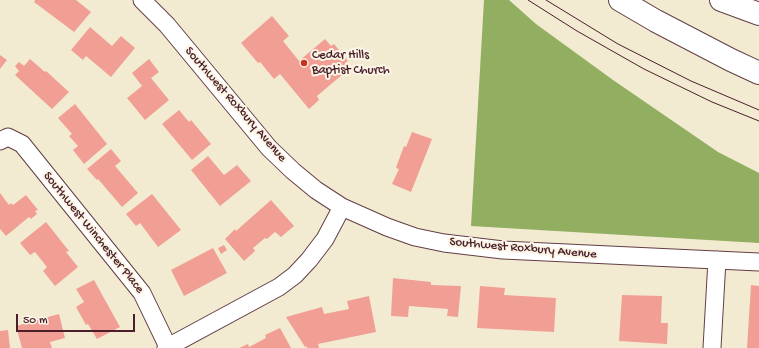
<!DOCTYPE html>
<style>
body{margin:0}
#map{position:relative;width:759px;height:348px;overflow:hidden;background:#f2ebd2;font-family:"Gochi Hand",sans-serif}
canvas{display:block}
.scale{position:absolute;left:16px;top:314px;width:119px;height:18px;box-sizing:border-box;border:2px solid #4a1f2b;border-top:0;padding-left:5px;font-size:12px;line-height:14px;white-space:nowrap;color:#4a1f2b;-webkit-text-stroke:3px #fcf5e5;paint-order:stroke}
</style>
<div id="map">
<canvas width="759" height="348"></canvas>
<div class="scale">50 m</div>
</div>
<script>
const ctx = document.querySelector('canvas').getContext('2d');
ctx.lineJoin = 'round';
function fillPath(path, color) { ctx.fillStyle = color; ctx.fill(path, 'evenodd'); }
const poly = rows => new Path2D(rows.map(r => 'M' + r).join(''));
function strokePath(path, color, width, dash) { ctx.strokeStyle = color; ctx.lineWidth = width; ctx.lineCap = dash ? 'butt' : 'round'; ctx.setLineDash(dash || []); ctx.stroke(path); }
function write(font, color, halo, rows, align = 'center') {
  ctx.font = font + ' "Gochi Hand",sans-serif'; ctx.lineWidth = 4; ctx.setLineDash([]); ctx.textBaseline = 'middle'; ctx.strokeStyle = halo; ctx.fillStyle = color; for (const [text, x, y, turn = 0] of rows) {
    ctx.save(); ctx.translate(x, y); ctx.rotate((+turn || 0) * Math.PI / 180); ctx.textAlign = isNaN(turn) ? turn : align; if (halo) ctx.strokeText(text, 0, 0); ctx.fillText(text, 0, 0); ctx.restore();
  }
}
fillPath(poly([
 [484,0,509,0,536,24,613,80,718,152,759,173,759,243,471,226]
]), '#92ae60');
fillPath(poly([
 [35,0,76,0,91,12,74,32,34,2],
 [272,16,289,36,283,41,299,61,325,39,331,46,334,44,348,61,345,63,349,69,317,96,319,100,309,109,280,74,274,79,260,62,258,63,241,43],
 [90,27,112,46,121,36,135,48,111,77,86,56,83,60,71,50],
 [0,55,7,60,0,69],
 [30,59,45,72,46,71,69,92,52,109,15,75,19,71,15,66,19,62,24,66],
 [149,59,159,72,151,78,169,100,145,120,127,98,142,86,132,73],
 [75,104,107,144,84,164,73,150,78,146,69,136,72,134,58,118],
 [179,110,189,122,191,120,211,144,192,160,162,124],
 [412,132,432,139,411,192,392,184,399,169,396,168,397,165,404,146,406,147],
 [111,149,121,161,115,166,138,193,122,207,98,179,97,180,87,169],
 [208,156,224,175,237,165,251,181,220,206,191,170],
 [0,193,9,205,11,203,13,205,26,195,38,210,35,211,37,214,31,219,29,217,6,236,0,229],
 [152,194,181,230,158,247,140,223,136,226,126,214],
 [271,200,294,226,281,237,275,232,267,239,265,238,253,248,255,251,244,261,225,239,235,229,236,231],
 [46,222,69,251,66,252,78,267,55,286,43,271,47,267,35,252,30,255,20,243],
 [224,245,227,250,221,254,218,248],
 [213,248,227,273,184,296,171,270],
 [393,278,431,282,431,285,461,286,458,317,447,316,448,309,409,306,408,317,391,316],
 [94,280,120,327,97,339,88,324,86,325,76,307,84,302,76,289],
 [751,285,759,286,759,348,747,348],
 [480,286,505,288,504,295,556,298,554,332,477,328],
 [622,295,662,296,661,323,668,323,667,344,619,341],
 [369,296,376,332,318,344,319,348,307,348,307,346,305,347,286,317,322,307,324,314,349,309,347,301],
 [59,314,65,338,50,342,52,348,22,348,16,326],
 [280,328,291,348,239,348,248,344,249,347,266,338,265,335],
 [8,330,10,348,0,348,0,331]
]), '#f19f95');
const street = poly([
 [142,0,167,25,269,148,293,171,316,190,342,207,387,227,415,237,444,243,503,250,759,262],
 [0,141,8,137,22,144,142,293,168,347],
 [166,348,279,287,295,275,309,260,325,239,342,207],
 [712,348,717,260]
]);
const highway = poly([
 [620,0,656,21,731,60,759,73],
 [721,0,759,14]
]);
strokePath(street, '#633e44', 19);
strokePath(highway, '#633e44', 24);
strokePath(street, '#fff', 17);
strokePath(highway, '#fff', 22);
strokePath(poly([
 [528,0,577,31,644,69,712,102,759,121],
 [546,0,618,44,691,81,759,110]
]), '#4a1f2b', 1);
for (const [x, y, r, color] of [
 [304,63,4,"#c8321e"]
]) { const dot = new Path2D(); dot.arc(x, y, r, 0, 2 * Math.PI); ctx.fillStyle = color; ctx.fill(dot); strokePath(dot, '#fcf5e5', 1.5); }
write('13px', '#4a1f2b', '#fcf5e5', [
 ["Cedar Hills",312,56],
 ["Baptist Church",312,71]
], 'left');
write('13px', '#4a1f2b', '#fcf5e5', [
 ["Southwest Roxbury Avenue",235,105,49],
 ["Southwest Winchester Place",93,233,51],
 ["Southwest Roxbury Avenue",523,249,5]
]);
</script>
